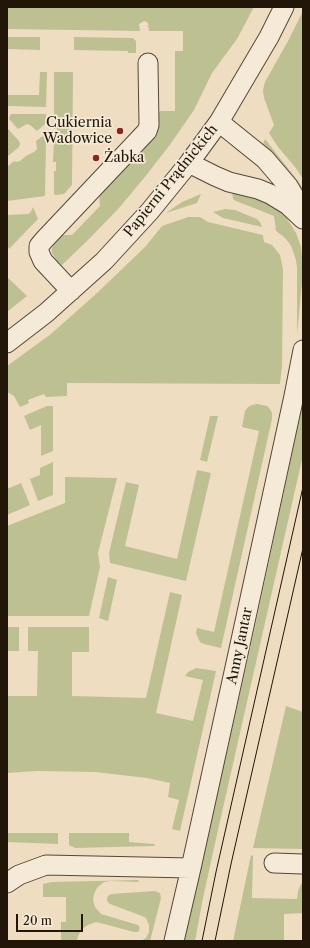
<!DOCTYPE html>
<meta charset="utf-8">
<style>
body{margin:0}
#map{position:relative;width:310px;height:948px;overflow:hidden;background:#efddc2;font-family:"Libre Caslon Text",serif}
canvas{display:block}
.frame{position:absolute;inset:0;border:8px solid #211607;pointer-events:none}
.scale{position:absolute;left:16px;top:914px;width:67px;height:18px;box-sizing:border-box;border:2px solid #211607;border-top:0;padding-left:5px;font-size:12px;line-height:14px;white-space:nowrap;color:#211607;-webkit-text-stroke:3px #f5e9d7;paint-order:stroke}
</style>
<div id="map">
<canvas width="310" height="948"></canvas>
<div class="frame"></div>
<div class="scale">20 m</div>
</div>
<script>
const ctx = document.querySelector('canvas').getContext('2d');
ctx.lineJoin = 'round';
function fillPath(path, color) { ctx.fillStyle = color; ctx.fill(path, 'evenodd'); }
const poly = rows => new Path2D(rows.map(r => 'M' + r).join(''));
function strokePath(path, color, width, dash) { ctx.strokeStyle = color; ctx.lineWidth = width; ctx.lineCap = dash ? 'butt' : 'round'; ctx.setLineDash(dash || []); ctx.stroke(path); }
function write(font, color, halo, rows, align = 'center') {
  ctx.font = font + ' "Libre Caslon Text",serif'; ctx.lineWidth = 3.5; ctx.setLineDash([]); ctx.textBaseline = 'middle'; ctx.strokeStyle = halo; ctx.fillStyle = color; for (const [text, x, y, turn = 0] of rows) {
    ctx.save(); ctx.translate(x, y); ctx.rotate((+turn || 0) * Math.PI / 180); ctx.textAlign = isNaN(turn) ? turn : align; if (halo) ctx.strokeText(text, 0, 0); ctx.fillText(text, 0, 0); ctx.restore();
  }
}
fillPath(poly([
 [7,7,254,7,237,39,212,73,194,110,169,146,144,178,119,208,90,238,62,265,57,261,52,253,52,249,54,243,59,235,72,235,100,206,99,194,138,156,153,138,159,112,161,111,175,111,175,51,183,51,183,31,149,31,148,24,147,22,144,21,139,24,140,31,7,29],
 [303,11,303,179,295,167,278,147,269,133,274,125,264,98,263,90,265,82,288,41],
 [7,37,40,37,40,50,7,49],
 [74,37,133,38,136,41,136,53,128,53,128,51,74,50],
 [40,72,47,72,46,107,7,106,7,95,39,95],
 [54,72,73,72,72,185,64,194,55,195,54,194,54,171,56,171,56,162,53,162,54,138,57,137,57,129,54,129],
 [11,114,46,114,46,121,45,124,37,131,30,125,27,124,18,129,10,120,9,118],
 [7,128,19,141,20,144,19,147,7,157],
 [43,136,45,137,46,139,45,196,7,201,7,167,14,161,16,162,20,161,26,156,34,152,37,149,36,141],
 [265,139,298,181,303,189,303,191,262,146],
 [232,192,257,197,278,209,286,217,296,233,301,247,303,267,302,282,297,335,297,268,296,260,292,248,290,244,284,237,276,231,274,216,236,201,233,199],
 [201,194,197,203,166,213,182,202],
 [33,207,38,219,9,249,7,244,7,215,28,214,31,212],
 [225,209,235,210,257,219,260,222,262,227,223,218,213,212],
 [188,217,200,217,208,222,263,235,264,242,272,245,280,255,283,269,282,366,280,384,67,383,67,396,46,397,44,394,28,400,29,403,20,407,14,396,9,393,7,393,7,366,51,334,96,294,145,247,162,226],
 [7,277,27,296,7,312],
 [303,402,303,455,218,830,203,898,195,941,183,941,221,778,253,636],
 [257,404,267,406,270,409,272,413,272,419,221,648,204,644,200,642,198,638,196,633,197,628,214,632,259,431,242,427,245,411,248,407,252,405],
 [47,406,53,406,53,451,41,456,41,425,30,430,24,416],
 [210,416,218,416,207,462,200,460],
 [53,462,53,495,38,501,30,479,40,475,40,468],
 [197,470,211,473,186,581,110,563,109,553,126,482,139,485,125,546,177,559],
 [65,477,117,478,98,553,100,567,89,616,7,616,7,526,65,503],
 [21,483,30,505,7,515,7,489],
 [108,577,117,580,108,621,99,618],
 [170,592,182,595,156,713,193,721,203,680,185,676,188,672,196,668,216,671,180,831,172,829,179,800,168,797,170,783,147,778,95,772,37,771,7,773,7,696,37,696,38,651,28,651,28,627,89,627,89,652,72,652,72,696,146,698],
 [7,627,19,627,19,651,7,651],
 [286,706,303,712,303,849,253,848],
 [7,833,58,833,58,844,7,842],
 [69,833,129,833,129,842,154,844,155,846,75,848,69,845],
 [251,855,253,856,252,898,297,899,298,891,301,884,303,882,303,913,284,914,284,941,233,941],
 [138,880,139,881,138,882,111,881,104,882,99,886,97,888,94,894,93,900,95,907,101,914,138,925,140,928,138,932,134,932,104,924,96,922,88,925,82,929,78,936,77,941,61,941,61,922,66,922,66,897,43,897,43,884,52,882],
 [155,891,160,893,161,898,150,941,141,941,146,938,149,932,149,925,146,918,142,916,110,904,107,901,107,898,108,896,111,894]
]), '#bdc090');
const street = poly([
 [219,122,265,159,288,186,294,196,302,213],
 [189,163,215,176,229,182,258,189,270,194,288,205,303,219],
 [71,291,43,261,39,252,39,246,44,240,147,131,149,125,148,63],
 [7,343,46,313,104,261,150,211,189,163,219,122,269,37,284,7],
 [274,863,303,864],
 [7,883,19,875,46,865,191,868],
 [174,941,191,868,236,663,294,396,303,350]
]);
strokePath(street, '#544836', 21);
strokePath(street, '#f5e9d7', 19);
strokePath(poly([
 [202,941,216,872,303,487],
 [215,941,231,864,303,548]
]), '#211607', 1);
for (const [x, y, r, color] of [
 [120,131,4,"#8f2418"],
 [96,158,4,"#8f2418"]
]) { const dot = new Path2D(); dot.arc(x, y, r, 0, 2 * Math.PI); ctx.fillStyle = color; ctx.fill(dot); strokePath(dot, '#f5e9d7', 1.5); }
write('14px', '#211607', '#f5e9d7', [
 ["Cukiernia",112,123],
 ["Wadowice",112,139],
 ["Żabka",104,158,"left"]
], 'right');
write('14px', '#211607', '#f5e9d7', [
 ["Papierni Prądnickich",171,181,-51],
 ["Anny Jantar",240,646,-78]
]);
</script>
